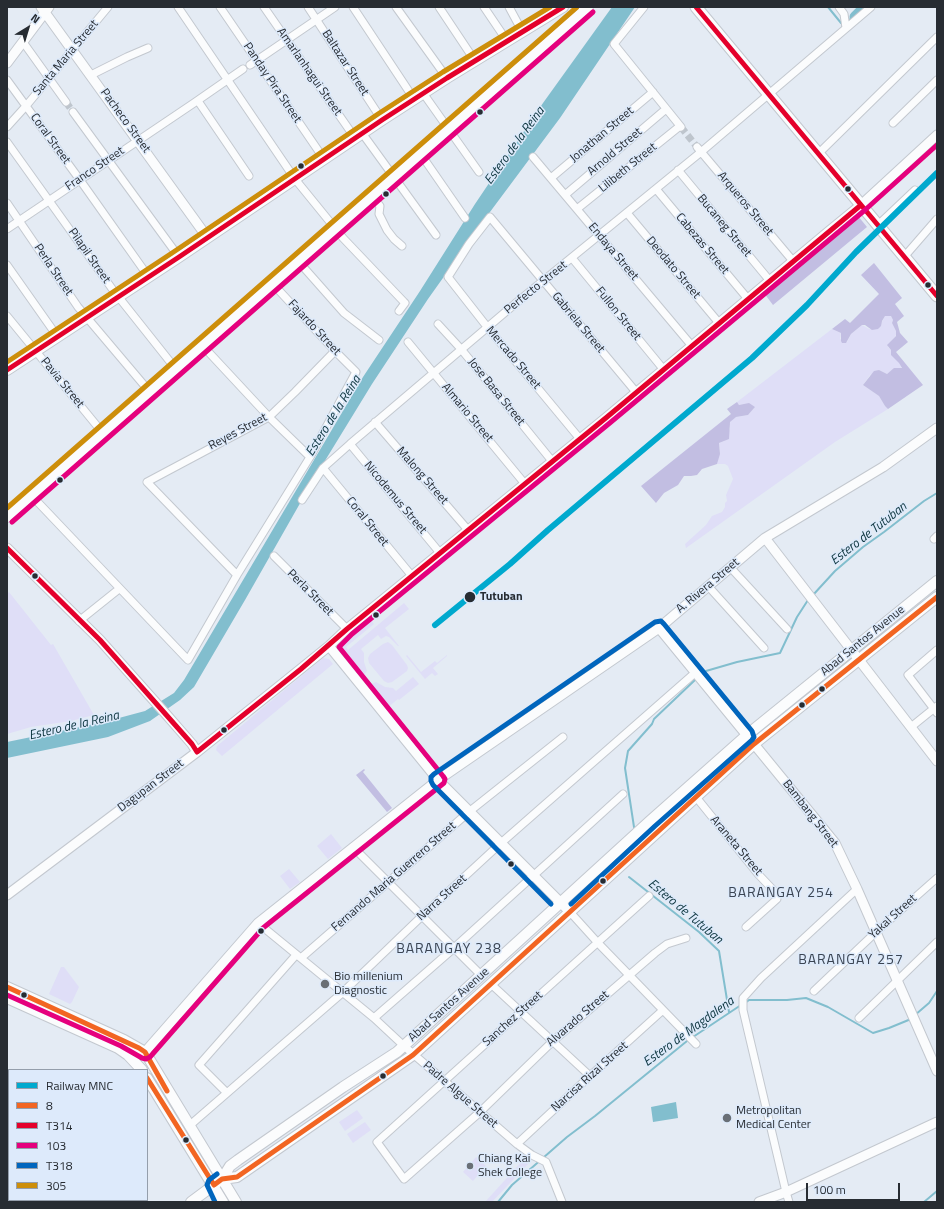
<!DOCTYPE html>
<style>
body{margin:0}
#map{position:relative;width:944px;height:1209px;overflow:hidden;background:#e4ebf4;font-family:"Titillium Web",sans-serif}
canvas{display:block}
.frame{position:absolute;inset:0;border:8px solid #272c32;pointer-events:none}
.legend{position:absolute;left:8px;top:1069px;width:140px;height:132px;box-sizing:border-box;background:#ddeafb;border:1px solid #949eab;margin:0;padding:5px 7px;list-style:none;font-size:12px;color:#272c32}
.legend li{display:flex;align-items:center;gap:8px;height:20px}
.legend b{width:20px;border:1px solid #949eab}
.north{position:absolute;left:8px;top:8px;width:40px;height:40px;-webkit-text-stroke:3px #ddeafb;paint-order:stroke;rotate:38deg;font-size:11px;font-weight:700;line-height:16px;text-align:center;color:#272c32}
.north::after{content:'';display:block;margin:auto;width:14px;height:18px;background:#272c32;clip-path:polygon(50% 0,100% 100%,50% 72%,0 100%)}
.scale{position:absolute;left:806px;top:1183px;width:94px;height:18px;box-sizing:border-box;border:2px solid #272c32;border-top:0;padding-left:5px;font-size:12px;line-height:14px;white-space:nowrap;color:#272c32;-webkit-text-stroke:3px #ddeafb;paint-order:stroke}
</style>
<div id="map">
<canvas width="944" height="1209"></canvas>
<div class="frame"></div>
<ul class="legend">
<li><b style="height:5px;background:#00a9ce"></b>Railway MNC</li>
<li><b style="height:5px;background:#f26522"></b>8</li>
<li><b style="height:5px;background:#e4002b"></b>T314</li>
<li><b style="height:5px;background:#e5007d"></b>103</li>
<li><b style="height:5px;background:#0065bd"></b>T318</li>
<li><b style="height:5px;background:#cd8e0a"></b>305</li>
</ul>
<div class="north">N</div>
<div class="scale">100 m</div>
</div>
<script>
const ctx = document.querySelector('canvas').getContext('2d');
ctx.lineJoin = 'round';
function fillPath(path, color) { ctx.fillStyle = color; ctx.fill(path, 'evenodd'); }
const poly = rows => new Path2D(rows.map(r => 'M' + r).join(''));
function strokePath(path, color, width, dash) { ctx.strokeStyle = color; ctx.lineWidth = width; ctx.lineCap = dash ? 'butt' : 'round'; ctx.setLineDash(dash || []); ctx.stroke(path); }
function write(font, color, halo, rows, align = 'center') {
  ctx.font = font + ' "Titillium Web",sans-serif'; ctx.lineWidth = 3; ctx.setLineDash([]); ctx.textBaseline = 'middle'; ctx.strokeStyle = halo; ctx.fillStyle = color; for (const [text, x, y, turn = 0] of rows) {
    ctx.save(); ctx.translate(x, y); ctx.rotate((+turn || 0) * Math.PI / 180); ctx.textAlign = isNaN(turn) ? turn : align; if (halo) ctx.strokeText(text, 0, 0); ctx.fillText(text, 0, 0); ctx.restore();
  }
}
fillPath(poly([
 [885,316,891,316,893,320,892,323,897,333,895,337,888,345,888,347,891,350,891,353,899,362,902,369,896,368,887,374,879,370,870,375,863,385,879,396,885,406,888,409,835,442,686,548,685,544,706,525,712,516,722,512,725,507,725,503,727,501,726,495,733,479,728,466,725,464,717,464,720,451,719,443,724,441,729,436,728,432,730,429,729,424,732,419,736,417,748,415,755,407,747,404,739,405,737,402,832,329,841,333,840,339,847,342,851,334,862,325,869,329,878,329],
 [9,592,51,645,53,644,94,715,71,721,31,727,7,734,7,594],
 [404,603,409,609,385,628,399,646,398,646,389,637,386,636,381,639,378,635,361,649,364,653,364,662,367,671,364,675,359,674,338,648,337,645,370,619,374,624,346,647,348,650],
 [388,642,392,645,407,665,408,668,407,671,392,682,388,683,384,681,369,663,368,658,370,654,383,644],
 [407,655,421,672,435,661,437,663,447,655,447,656,433,668,438,674,435,676,432,673,425,679,406,656],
 [323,658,329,659,333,664,222,756,216,750,217,746],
 [413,677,419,684,399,700,398,699,387,708,371,688,372,684,376,682,385,687,393,688,396,691],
 [331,834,342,848,328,859,317,846],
 [289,869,300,882,290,889,280,876],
 [61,967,64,967,79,987,72,1002,70,1004,49,994],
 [357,1110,363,1118,345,1131,339,1122],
 [365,1122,371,1130,353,1143,347,1134],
 [476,1157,486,1166,473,1181,463,1172],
 [525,1158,530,1162,492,1202,485,1202]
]), '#dfdef7');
fillPath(poly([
 [858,216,867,227,773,305,764,293],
 [874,263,902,298,895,304,904,316,897,322,900,333,908,342,896,352,923,385,888,409,885,406,879,396,863,385,874,371,879,370,887,374,894,368,902,368,899,363,891,355,891,350,887,345,896,336,896,331,892,323,893,320,891,316,885,316,882,321,881,326,878,329,872,330,865,325,862,325,851,334,846,343,842,343,841,341,841,333,832,329,845,319,850,323,879,294,861,275],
 [737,402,739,405,749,403,755,407,748,415,736,417,730,422,729,439,719,443,720,454,717,464,702,469,697,475,691,476,684,476,678,485,664,493,656,503,641,486,731,414,727,409],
 [364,769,365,770,363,772,392,808,387,812,356,775]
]), '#c2bee2');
fillPath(poly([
 [612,7,635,7,560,118,487,216,428,299,372,384,315,477,245,600,194,687,180,700,150,721,108,737,7,758,7,742,104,722,145,711,174,693,184,680,363,377,420,291,475,204,543,103],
 [676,1102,678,1118,653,1122,651,1107]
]), '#82bece');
strokePath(poly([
 [828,7,841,23,843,22],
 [847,21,855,17],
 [813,595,835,571,863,547,884,532,924,501,937,493],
 [701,675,706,671,737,662,780,653,797,617,808,600],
 [634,827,625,768,628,751,652,724,654,719,696,679],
 [629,877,699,932,719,951,729,1012],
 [745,1003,749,1000,787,1000,806,998,828,1007,873,1033,889,1028,911,1019],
 [915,1015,929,1003,937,991],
 [498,1202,512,1185,567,1137,595,1116,687,1041,741,1005],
 [924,1202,937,1191]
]), '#82bece', 2);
strokePath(poly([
 [855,17,865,7]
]), '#82bece', 11);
strokePath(poly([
 [66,102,73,112],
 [681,127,697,147]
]), '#bec5cd', 7, [7, 3.5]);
const minor = poly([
 [178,7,295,179,343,238,404,302,405,303,399,311],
 [220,7,324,159],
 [264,7,355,138],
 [308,7,382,120],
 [353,7,414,99],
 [396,7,447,78],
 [439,7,475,61],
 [484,7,507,41],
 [509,7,522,31],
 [644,7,614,44,681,127],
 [839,7,844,14,846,28],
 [23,42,66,102],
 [250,65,335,7],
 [91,75,127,57,148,48],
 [7,80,80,180,148,276],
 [423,93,479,172],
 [198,101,249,176],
 [73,112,179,257],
 [893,123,937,80],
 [7,127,26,106,108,7],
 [362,133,436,235],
 [7,142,113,290,175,368],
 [697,147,793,261],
 [420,153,465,218],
 [818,154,937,37],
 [533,157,692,346],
 [678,170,770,281],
 [551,178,653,92],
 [656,189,748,299],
 [565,195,666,109],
 [372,196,380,206,379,214,387,230,394,239,402,246],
 [7,203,78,307,149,391],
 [577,209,680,126],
 [627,213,719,323],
 [878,225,915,190],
 [7,229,194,103,243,69],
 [904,257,937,219],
 [572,258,664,370],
 [298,261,344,313,379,340],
 [7,265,57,336],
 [7,316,102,432],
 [438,324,461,349,552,461],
 [408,342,525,484],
 [202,345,269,417,310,457],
 [375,422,468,530],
 [580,439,488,328,448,277,469,244,490,217,636,392],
 [350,444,440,553],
 [323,468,412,576],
 [31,495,188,660,237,575,310,457,356,372,335,351,273,284],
 [302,500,323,468,350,444,516,303,701,152,871,7],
 [934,539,937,536],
 [274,556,347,629],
 [730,567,787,629],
 [237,575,147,482,269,417,295,392,335,351],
 [708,586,764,648],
 [79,621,119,589],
 [937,650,908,675,937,713],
 [911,727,937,706],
 [696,797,758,874,777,894,777,899,746,927],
 [353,847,481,975],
 [649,896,377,1142,404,1179,480,1112,553,1041,655,953,667,944,686,938],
 [570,912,598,943,696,1044],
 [258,923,374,1018,404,1046,517,1144,532,1155,546,1162,562,1202],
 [301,958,470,811,563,737],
 [491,984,590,1076],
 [814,991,876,932,937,878],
 [374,1018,454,948,623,794],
 [859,1018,937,942],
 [227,1093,199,1065,296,955],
 [7,1122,9,1126],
 [189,1126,342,993,422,916,501,843,696,672],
 [517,1144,590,1076,663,1010],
 [54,1200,55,1202],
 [789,1202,786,1192,743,1010,743,998,761,978,857,889]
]);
const tertiary = poly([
 [41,7,207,237],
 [7,63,49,7],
 [765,538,937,761],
 [7,548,100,640,165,713,192,744,197,752],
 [659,628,835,843,857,889,937,1071],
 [329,646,438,780,570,912],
 [7,895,197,752,282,684,329,646,347,629,607,417,828,232,861,205,937,135],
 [145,1052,258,923,438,780,659,628,765,538,883,467,937,428],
 [759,1202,786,1192,937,1122]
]);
const secondary = poly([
 [7,370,179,257,382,120,447,78,563,7],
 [7,517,588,7],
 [7,987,124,1040,145,1052,236,1202],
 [7,998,118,1048,128,1055,142,1070],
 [147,1078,223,1202],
 [222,1179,230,1166,238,1160,343,1087,397,1052,650,821,747,735,937,581],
 [191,1202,222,1179,237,1177,413,1055,754,744,937,597]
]);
const primary = poly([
 [696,7,937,296]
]);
strokePath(minor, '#c3c8cf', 9);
strokePath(tertiary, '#c3c8cf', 11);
strokePath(secondary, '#c3c8cf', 12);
strokePath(primary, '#c3c8cf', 13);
strokePath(minor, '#fbfcfd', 7);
strokePath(tertiary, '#fbfcfd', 9);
strokePath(secondary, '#fbfcfd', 10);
strokePath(primary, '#fbfcfd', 11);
strokePath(poly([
 [7,987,139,1048,145,1052,167,1091],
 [147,1078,214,1185,222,1179,237,1177,413,1055,754,744,937,597]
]), '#f26522', 5);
strokePath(poly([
 [696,7,937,296],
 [7,370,179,257,382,120,447,78,563,7],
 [7,548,100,640,192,744,197,752,301,669,347,629,607,417,861,205]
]), '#e4002b', 5);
strokePath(poly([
 [12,522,593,12],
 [7,995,121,1046,142,1058,146,1059,150,1057,263,928,444,783,445,779,443,776,339,647,352,634,611,422,865,210,937,145]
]), '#e5007d', 5);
strokePath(poly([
 [551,904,433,785,431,781,431,777,434,774,655,622,661,621,664,624,752,731,754,737,752,740,655,826,571,904],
 [215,1202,207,1185,209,1180,217,1174]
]), '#0065bd', 5);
strokePath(poly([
 [7,362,175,251,378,114,443,72,550,7],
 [7,508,577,7]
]), '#cd8e0a', 5);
strokePath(poly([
 [435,625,510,564,548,530,752,358,807,305,856,252,937,173]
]), '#00a9ce', 6);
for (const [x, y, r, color] of [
 [480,112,3.5,"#272c32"],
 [301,166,3.5,"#272c32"],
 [848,189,3.5,"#272c32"],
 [386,194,3.5,"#272c32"],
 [928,285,3.5,"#272c32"],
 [60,480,3.5,"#272c32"],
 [35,576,3.5,"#272c32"],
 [470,597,6,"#272c32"],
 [376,615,3.5,"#272c32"],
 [822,689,3.5,"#272c32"],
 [802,705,3.5,"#272c32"],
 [224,730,3.5,"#272c32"],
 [511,864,3.5,"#272c32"],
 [603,881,3.5,"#272c32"],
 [261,931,3.5,"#272c32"],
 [325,984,5,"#696f76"],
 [24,995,3.5,"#272c32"],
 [383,1076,3.5,"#272c32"],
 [727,1118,5,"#696f76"],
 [186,1140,3.5,"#272c32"],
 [470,1166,4,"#696f76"]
]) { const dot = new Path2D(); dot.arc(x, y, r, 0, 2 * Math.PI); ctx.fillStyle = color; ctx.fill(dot); strokePath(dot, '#ddeafb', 1.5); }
write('12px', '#272c32', '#ddeafb', [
 ["Santa Maria Street",66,58,-50],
 ["Baltazar Street",345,63,57],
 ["Amarlanhagui Street",309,72,55],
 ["Panday Pira Street",272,83,56],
 ["Pacheco Street",125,121,54],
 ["Jonathan Street",602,135,-40],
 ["Coral Street",50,139,54],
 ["Arnold Street",615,152,-40],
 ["Lilibeth Street",628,168,-39],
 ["Franco Street",95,169,-34],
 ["Arqueros Street",745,204,50],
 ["Bucaneg Street",724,226,50],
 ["Cabezas Street",702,244,50],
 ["Endaya Street",613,252,50],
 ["Pilapil Street",89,256,55],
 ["Deodato Street",673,268,50],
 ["Perla Street",53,270,56],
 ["Perfecto Street",536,288,-39],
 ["Fullon Street",618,314,51],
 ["Gabriela Street",578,323,50],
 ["Fajardo Street",314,328,47],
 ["Mercado Street",513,358,50],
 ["Pavia Street",62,383,51],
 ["Jose Basa Street",496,392,51],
 ["Almario Street",467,413,50],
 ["Reyes Street",238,432,-28],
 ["Malong Street",422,476,49],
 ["Nicodemus Street",395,498,50],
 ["Coral Street",367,522,51],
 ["A. Rivera Street",708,586,-40],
 ["Perla Street",310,593,45],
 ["Abad Santos Avenue",863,641,-39],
 ["Dagupan Street",151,786,-37],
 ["Bambang Street",810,814,52],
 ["Araneta Street",736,846,50],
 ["Fernando Maria Guerrero Street",394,877,-41],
 ["Narra Street",442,898,-42],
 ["Yakal Street",893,917,-42],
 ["Abad Santos Avenue",449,1005,-42],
 ["Sanchez Street",513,1019,-42],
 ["Alvarado Street",578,1019,-41],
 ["Narcisa Rizal Street",590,1077,-42],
 ["Padre Algue Street",460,1095,41]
]);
write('bold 12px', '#272c32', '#ddeafb', [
 ["Tutuban",480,597]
], 'left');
write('12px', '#272c32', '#ddeafb', [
 ["Bio millenium",334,977],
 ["Diagnostic",334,991],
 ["Metropolitan",736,1111],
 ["Medical Center",736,1125],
 ["Chiang Kai",478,1159],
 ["Shek College",478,1173]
], 'left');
write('italic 13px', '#0d353e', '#ddeafb', [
 ["Estero de la Reina",515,146,-54],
 ["Estero de la Reina",334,416,-58],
 ["Estero de Tutuban",869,534,-38],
 ["Estero de la Reina",74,726,-13],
 ["Estero de Tutuban",685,912,40],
 ["Estero de Magdalena",689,1032,-36]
]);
ctx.letterSpacing = '1px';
write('14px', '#3b4553', '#ddeafb', [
 ["BARANGAY 254",781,894],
 ["BARANGAY 238",449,950],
 ["BARANGAY 257",851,961]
]);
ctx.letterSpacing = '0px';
</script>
